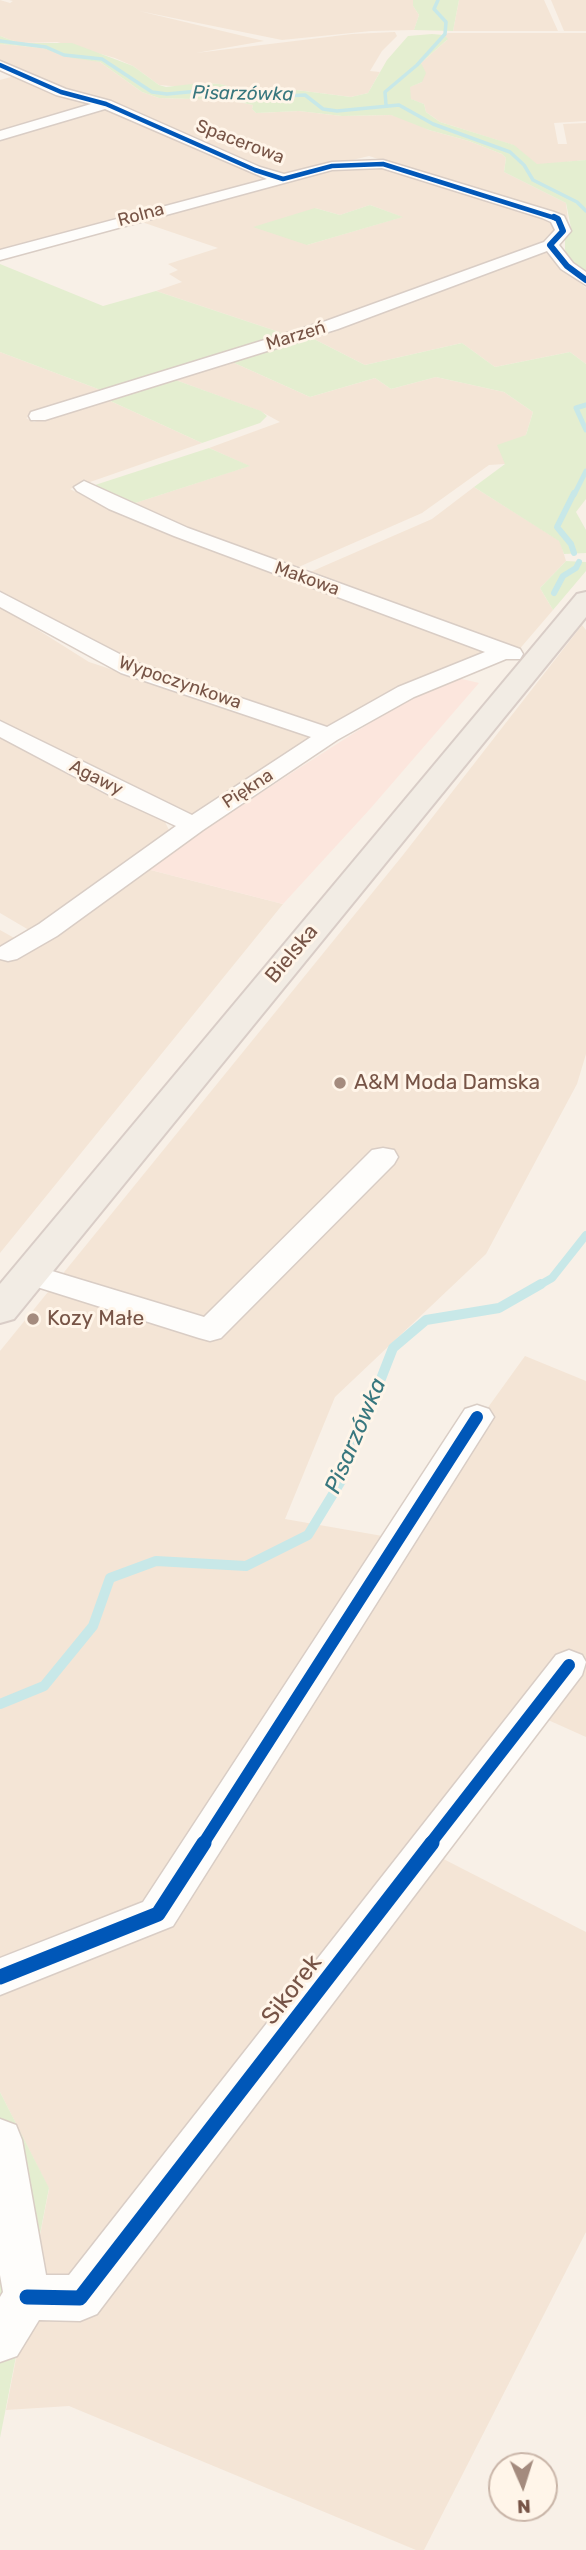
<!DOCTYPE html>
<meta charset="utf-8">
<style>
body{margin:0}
#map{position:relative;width:586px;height:2550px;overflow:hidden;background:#f8f0e7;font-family:Rubik,sans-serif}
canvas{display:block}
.north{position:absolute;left:488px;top:2452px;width:70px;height:70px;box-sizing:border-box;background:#fff5e9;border:2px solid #c9b5a8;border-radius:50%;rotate:177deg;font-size:19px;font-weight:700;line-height:28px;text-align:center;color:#775446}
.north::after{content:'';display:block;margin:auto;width:24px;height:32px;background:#a48b7e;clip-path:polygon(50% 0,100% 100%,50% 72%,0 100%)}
</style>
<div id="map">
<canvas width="586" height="2550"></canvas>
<div class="north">N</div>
</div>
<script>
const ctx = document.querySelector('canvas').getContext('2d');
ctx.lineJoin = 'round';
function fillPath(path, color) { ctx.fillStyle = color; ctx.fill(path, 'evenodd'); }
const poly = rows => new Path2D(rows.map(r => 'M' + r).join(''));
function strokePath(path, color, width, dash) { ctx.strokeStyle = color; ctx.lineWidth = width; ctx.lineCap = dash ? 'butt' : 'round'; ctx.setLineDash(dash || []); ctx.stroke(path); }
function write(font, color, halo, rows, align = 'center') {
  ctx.font = font + ' Rubik,sans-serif'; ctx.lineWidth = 6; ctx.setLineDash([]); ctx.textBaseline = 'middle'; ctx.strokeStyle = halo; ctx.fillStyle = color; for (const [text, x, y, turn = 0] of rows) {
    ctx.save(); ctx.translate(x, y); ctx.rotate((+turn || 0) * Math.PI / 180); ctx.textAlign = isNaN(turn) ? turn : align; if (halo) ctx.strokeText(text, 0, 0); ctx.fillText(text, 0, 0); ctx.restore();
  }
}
fillPath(poly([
 [0,0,10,3,13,1,9,0,413,0,413,6,419,15,414,30,371,31,282,40,139,11,264,41,196,53,352,34,395,32,397,36,382,51,370,71,380,72,368,93,351,97,296,90,250,92,220,84,201,83,183,87,159,85,133,66,115,58,57,42,19,43,0,36],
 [459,0,544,0,558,31,453,31],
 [551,0,586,0,586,31,564,31],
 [448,33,586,33,586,121,554,123,558,144,567,144,563,124,586,123,586,160,537,165,513,145,440,122,426,112,424,104,410,99,409,87,422,82,421,63,447,40,444,35],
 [0,44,42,48,100,62,142,92,159,98,229,100,253,105,252,109,256,113,299,111,342,116,391,115,405,118,429,130,469,141,502,154,506,158,504,172,566,203,568,221,369,156,298,173,283,174,261,170,0,62],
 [18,75,58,93,95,106,0,134,0,80],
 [107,106,269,181,0,251,0,138],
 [359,166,388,168,546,216,561,228,549,242,438,280,291,336,156,291,182,282,169,274,178,270,168,264,218,248,133,219,262,190,335,168],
 [370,205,402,217,307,245,315,208,340,215],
 [549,252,568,273,586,288,586,364,570,352,495,367,462,343,365,365,310,337,533,253],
 [0,352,106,392,26,418,34,422,106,399,202,443,70,489,122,516,494,654,331,728,133,664,0,591],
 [230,361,310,397,375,378,391,389,436,377,504,392,533,412,526,435,515,441,505,464,489,465,422,513,294,569,126,506,249,466,209,448,280,422,260,411,170,378],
 [474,487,560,541,566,561,540,588,553,610,517,652,308,573,432,519],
 [0,606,89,662,311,735,311,743,192,818,0,723],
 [582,625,586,630,586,1054,577,1084,486,1254,335,1397,285,1519,394,1538,525,1356,586,1381,586,1737,528,1711,420,1847,586,1932,586,2232,424,2550,416,2550,69,2406,6,2410,49,2189,0,2092,0,1351,403,855],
 [0,737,164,820,172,836,34,933,0,913],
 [143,868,283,904,0,1253,0,930,34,949]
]), '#f4e5d6');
fillPath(poly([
 [458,678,479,683,370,809,283,904,143,868,401,703]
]), '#fce6dd');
fillPath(poly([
 [413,0,459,0,453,31,414,30,419,15,413,6],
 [432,34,444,35,448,39,421,63,426,73,422,82,410,87,411,99,424,104,426,112,440,122,514,145,537,164,586,160,586,274,572,264,565,250,565,237,571,228,566,203,504,172,506,158,502,154,469,141,429,130,391,115,342,116,299,111,256,113,252,109,253,105,229,100,159,98,142,92,100,62,72,58,42,48,0,44,0,36,19,43,72,43,133,66,159,85,166,87,200,83,220,84,250,92,296,90,351,97,368,93,387,60,408,36],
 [370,205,403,217,307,245,253,227,315,208,340,215],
 [0,264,103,306,156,291,291,336,106,392,0,352],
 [310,337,365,365,462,343,495,367,570,352,586,364,586,499,576,512,586,530,586,553,564,554,559,541,474,487,505,464,497,445,526,435,533,412,504,392,436,377,391,389,375,378,310,397,230,361],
 [170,378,261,411,267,416,260,423,202,443,106,399],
 [209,448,250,466,126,506,99,490,95,485],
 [566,561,586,562,586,571,553,610,540,588],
 [0,2092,49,2188,0,2438]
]), '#e4eed0');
strokePath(poly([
 [0,41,46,47,64,55,102,59,152,92,167,94,209,90,264,97,305,95,323,109,337,111,399,105,433,124,510,152,524,165,533,180,577,202,586,211],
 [386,105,385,92,417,65,445,34,446,22,434,9,438,0]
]), '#c8e8e8', 3.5);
strokePath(poly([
 [586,405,576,408,586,430],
 [574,495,586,471]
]), '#c8e8e8', 5);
strokePath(poly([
 [574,553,571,544,557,527,574,493],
 [554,593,563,576,576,568,579,562]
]), '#c8e8e8', 6);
strokePath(poly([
 [538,1286,552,1278,586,1235]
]), '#c8e8e8', 8);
strokePath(poly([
 [0,1704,44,1686,93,1626,110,1578,156,1561,246,1566,308,1535,341,1481,393,1348,426,1320,499,1308,541,1284]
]), '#c8e8e8', 10);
const minor = poly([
 [0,61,66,89,111,101,260,167,284,174,332,162,383,160,554,212,564,216,571,231,559,245,573,263,586,272,586,285,561,269,547,251,338,329,45,420,31,420,29,416,31,412,326,321,544,242,555,230,551,222,542,218,382,168,332,170,0,260,0,250,267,179,105,109,0,140,0,131,91,104,56,95,0,70,0,61],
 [84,481,188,528,520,649,523,654,520,659,506,659,414,697,337,740,203,830,57,936,17,959,8,961,0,959,0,947,39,924,176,826,115,798,0,737,0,721,192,815,311,737,121,673,0,607,0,592,137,663,327,727,398,687,485,652,174,536,109,509,77,491,74,487,84,481],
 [383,1148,394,1150,398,1157,394,1164,221,1338,210,1341,199,1338,18,1281,13,1274,18,1267,29,1264,204,1317,372,1150,383,1148],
 [477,1405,489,1409,494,1417,173,1926,0,1995,0,1958,143,1902,465,1409,477,1405],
 [569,1650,582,1655,586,1662,582,1675,97,2314,80,2321,39,2320,17,2356,0,2362,0,2297,3,2292,0,2275,0,2119,16,2125,22,2140,46,2275,69,2275,556,1655,569,1650]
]);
const primary = poly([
 [586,592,586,617,14,1319,0,1323,0,1284,577,594,586,592]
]);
strokePath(minor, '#d9cdc5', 3);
strokePath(primary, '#d9cdc7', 4);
fillPath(minor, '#fefdfb');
fillPath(primary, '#f2ece4');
strokePath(poly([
 [0,65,61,92,106,104,255,170,283,179,332,166,383,164,558,219]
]), '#0057b8', 4.5);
strokePath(poly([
 [554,217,558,219,563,231,550,245,567,266,586,280]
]), '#0057b8', 6);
strokePath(poly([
 [203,1844,477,1417],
 [430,1844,569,1665]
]), '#0057b8', 12);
strokePath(poly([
 [0,1977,158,1914,204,1843],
 [27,2297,80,2298,432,1843]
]), '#0057b8', 15);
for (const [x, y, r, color] of [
 [340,1083,7,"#a48b7e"],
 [33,1319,7,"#a48b7e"]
]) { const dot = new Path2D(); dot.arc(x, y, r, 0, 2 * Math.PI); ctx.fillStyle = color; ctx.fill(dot); strokePath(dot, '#fff5e9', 2.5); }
write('18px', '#775446', '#fff5e9', [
 ["Spacerowa",240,142,21],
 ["Rolna",141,215,-15],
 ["Marzeń",296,336,-17],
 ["Makowa",307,579,20],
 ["Wypoczynkowa",180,683,19],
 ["Agawy",96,778,27],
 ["Piękna",248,789,-33]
]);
write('italic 19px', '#38777e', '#fff5e9', [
 ["Pisarzówka",243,94,1]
]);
write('21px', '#775446', '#fff5e9', [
 ["Bielska",292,954,-50]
]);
write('21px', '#775446', '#fff5e9', [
 ["A&M Moda Damska",354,1083],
 ["Kozy Małe",47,1319]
], 'left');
write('italic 23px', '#38777e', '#fff5e9', [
 ["Pisarzówka",356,1436,-67]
]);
write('24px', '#775446', '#fff5e9', [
 ["Sikorek",292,1990,-52]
]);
</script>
